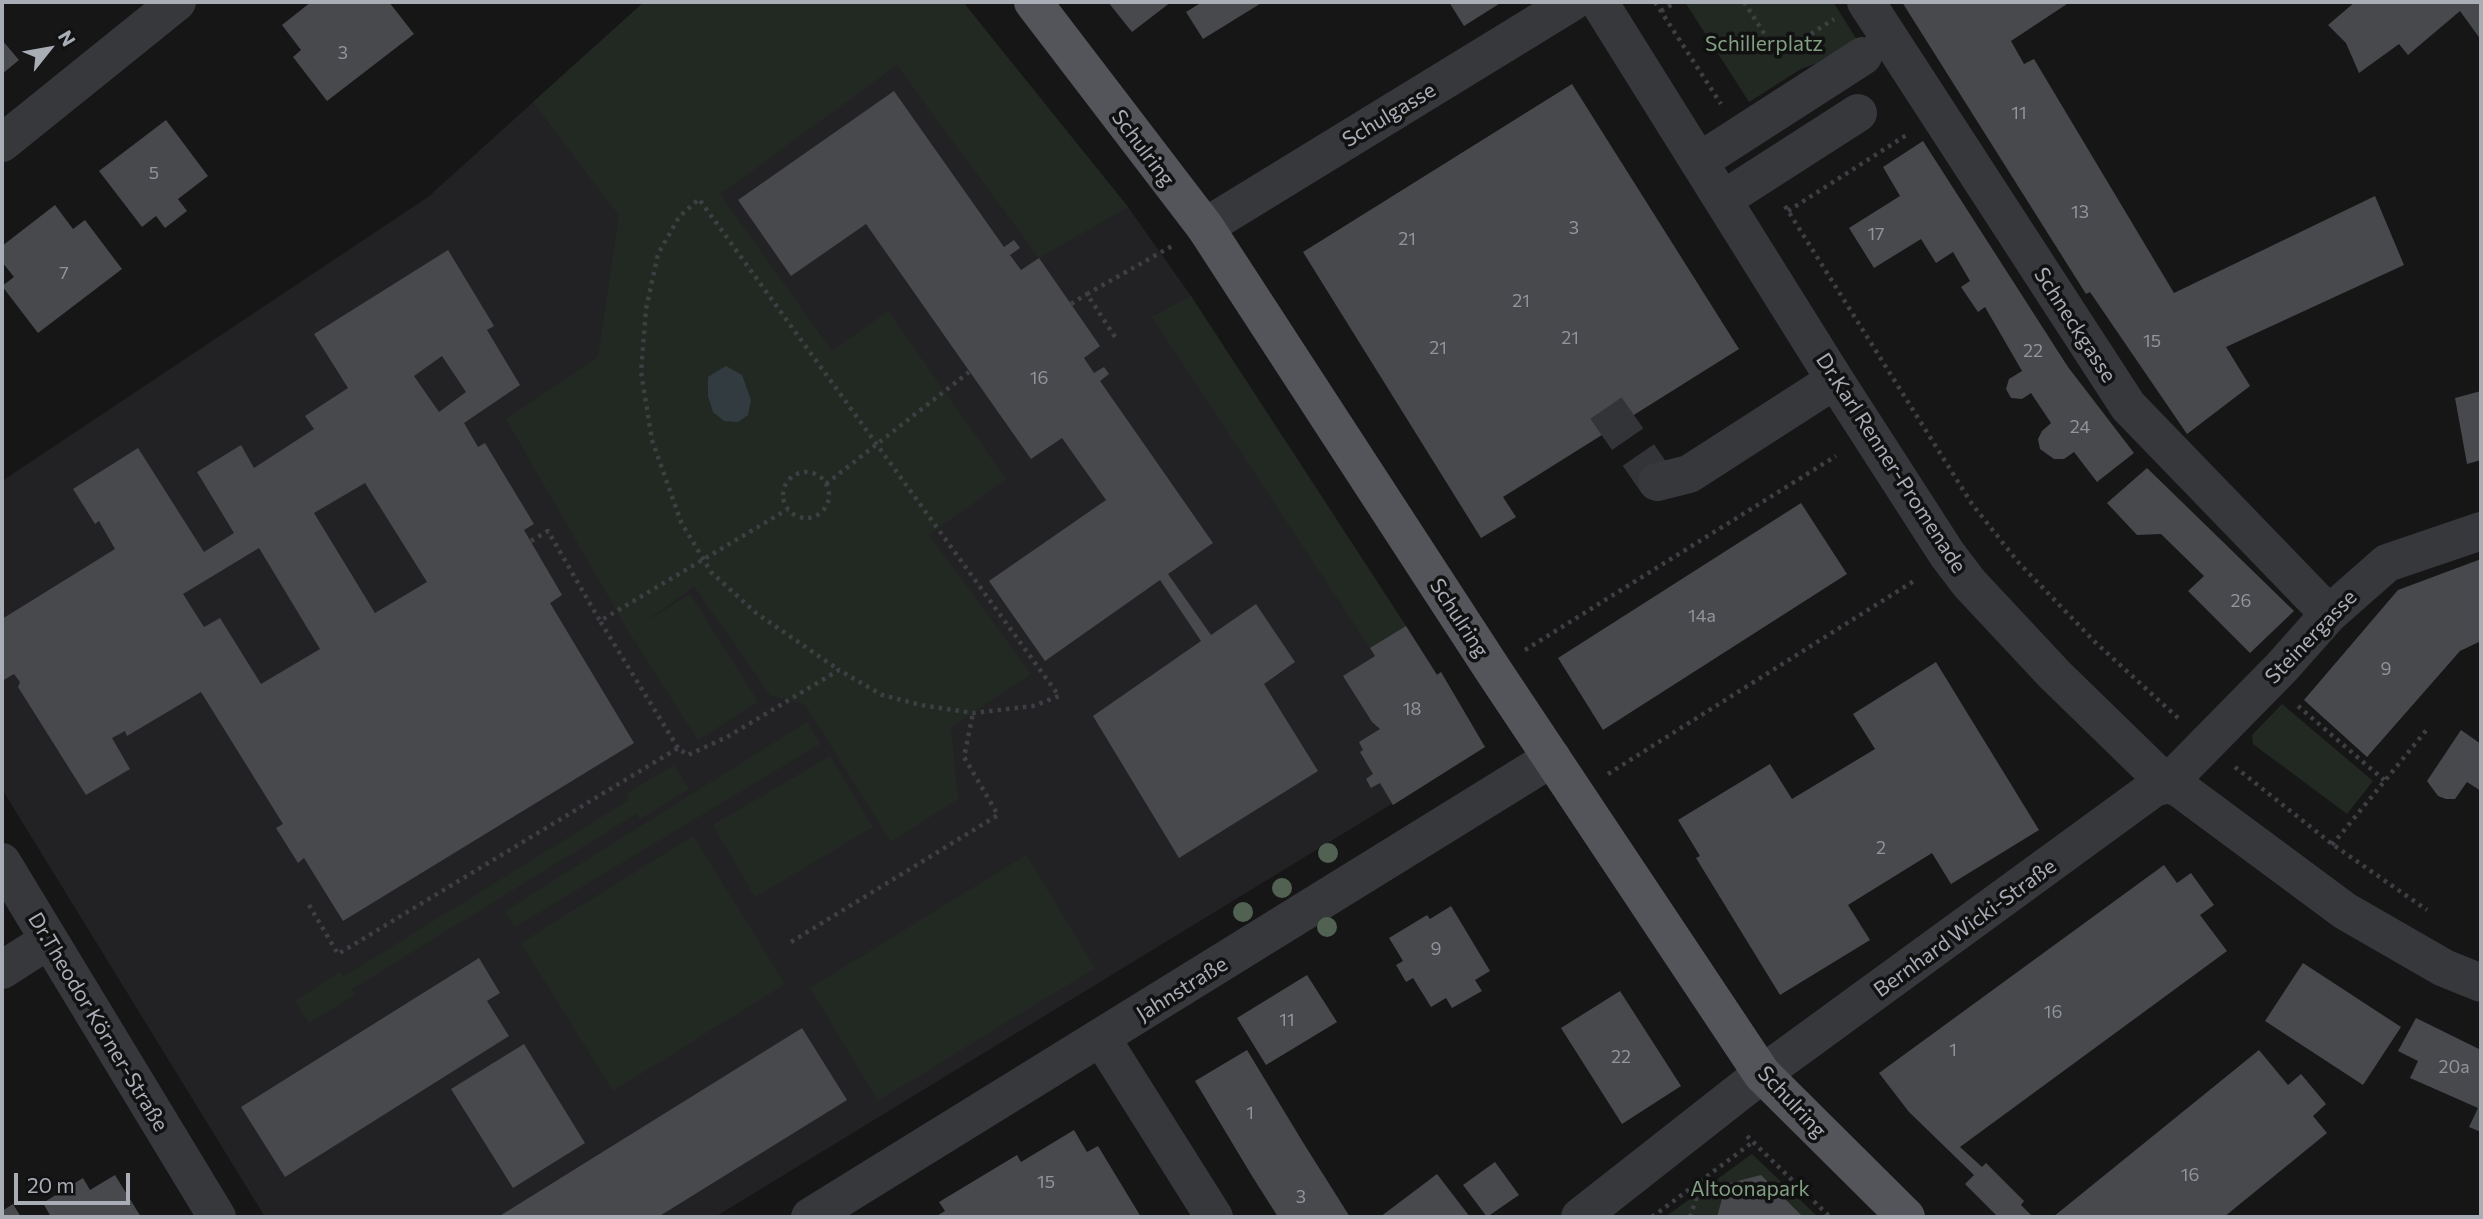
<!DOCTYPE html>
<meta charset="utf-8">
<style>
body{margin:0}
#map{position:relative;width:2483px;height:1219px;overflow:hidden;background:#161617;font-family:Commissioner,sans-serif}
canvas{display:block}
.frame{position:absolute;inset:0;border:4px solid #a9adb6;pointer-events:none}
.north{position:absolute;left:14px;top:14px;width:70px;height:70px;-webkit-text-stroke:5px #111112;paint-order:stroke;rotate:59deg;font-size:19px;font-weight:700;line-height:28px;text-align:center;color:#a9adb6}
.north::after{content:'';display:block;margin:auto;width:24px;height:32px;background:#a9adb6;clip-path:polygon(50% 0,100% 100%,50% 72%,0 100%)}
.scale{position:absolute;left:14px;top:1173px;width:116px;height:32px;box-sizing:border-box;border:4px solid #a9adb6;border-top:0;padding-left:9px;font-size:21px;line-height:24px;white-space:nowrap;color:#a9adb6;-webkit-text-stroke:5px #111112;paint-order:stroke}
</style>
<div id="map">
<canvas width="2483" height="1219"></canvas>
<div class="frame"></div>
<div class="north">N</div>
<div class="scale">20 m</div>
</div>
<script>
const ctx = document.querySelector('canvas').getContext('2d');
ctx.lineJoin = 'round';
function fillPath(path, color) { ctx.fillStyle = color; ctx.fill(path, 'evenodd'); }
const poly = rows => new Path2D(rows.map(r => 'M' + r).join(''));
function strokePath(path, color, width, dash) { ctx.strokeStyle = color; ctx.lineWidth = width; ctx.lineCap = dash ? 'butt' : 'round'; ctx.setLineDash(dash || []); ctx.stroke(path); }
function write(font, color, halo, rows, align = 'center') {
  ctx.font = font + ' Commissioner,sans-serif'; ctx.lineWidth = 7; ctx.setLineDash([]); ctx.textBaseline = 'middle'; ctx.strokeStyle = halo; ctx.fillStyle = color; for (const [text, x, y, turn = 0] of rows) {
    ctx.save(); ctx.translate(x, y); ctx.rotate((+turn || 0) * Math.PI / 180); ctx.textAlign = isNaN(turn) ? turn : align; if (halo) ctx.strokeText(text, 0, 0); ctx.fillText(text, 0, 0); ctx.restore();
  }
}
fillPath(poly([
 [644,2,963,2,1128,207,1191,296,1437,674,1441,672,1485,747,715,1217,265,1217,2,789,2,481,428,197]
]), '#222224');
fillPath(poly([
 [644,2,963,2,1128,207,1039,258,897,65,720,194,832,351,888,311,1006,479,929,535,1031,674,951,727,958,799,891,842,805,704,771,696,694,586,642,624,690,594,758,702,698,740,629,632,506,419,598,357,619,215,533,102],
 [1685,2,1833,2,1859,43,1845,53,1801,69,1749,102],
 [1191,296,1406,626,1370,648,1152,317],
 [2282,704,2373,781,2347,814,2253,744,2252,735],
 [807,722,820,744,515,927,505,911],
 [830,756,873,827,755,897,713,825],
 [674,765,689,789,640,819,636,814,352,989,355,995,309,1023,295,1001,340,972,343,977,629,800,626,794],
 [693,836,785,984,613,1091,521,943],
 [1026,855,1095,968,878,1101,810,988],
 [1752,1154,1818,1217,1665,1217]
]), '#222923');
fillPath(poly([
 [726,366,742,375,751,400,748,415,738,422,724,421,713,412,708,396,708,377]
]), '#323b40');
fillPath(poly([
 [311,2,389,2,414,34,327,101,293,57,301,50,282,25],
 [1108,2,1171,2,1132,32],
 [1202,2,1263,2,1203,39,1186,12],
 [1449,2,1502,2,1464,26],
 [1902,2,2070,2,2011,41,2024,64,2034,59,2174,293,2375,196,2404,265,2226,347,2250,386,2187,434,2090,292,2086,294],
 [2355,2,2481,2,2481,40,2460,11,2408,55,2399,44,2359,73,2346,43,2328,25],
 [2,40,19,60,2,74],
 [1572,84,1739,349,1503,497,1516,517,1481,538,1303,252],
 [894,91,1004,247,1014,240,1020,248,1010,255,1021,270,1039,258,1100,346,1084,358,1094,373,1104,367,1109,374,1100,381,1213,543,1168,574,1211,635,1256,604,1295,662,1264,684,1318,771,1179,858,1093,716,1201,641,1160,580,1045,661,989,581,1106,500,1062,438,1031,459,866,224,791,276,738,200],
 [166,120,208,176,178,199,187,211,165,228,156,216,142,227,99,171],
 [1923,141,2068,367,2134,453,2097,482,2074,452,2064,459,2054,459,2040,449,2038,439,2042,431,2051,423,2031,393,2022,399,2011,398,2006,389,2009,379,2022,371,1985,307,1978,312,1961,287,1970,281,1953,252,1936,263,1921,239,1874,268,1849,228,1900,196,1883,167],
 [55,205,73,229,85,220,122,269,38,333,2,286,14,277,2,262,2,246],
 [448,250,494,326,487,330,520,385,464,423,478,447,485,443,534,524,524,530,562,595,550,603,634,743,343,921,304,858,298,863,276,828,283,824,201,692,127,736,125,731,112,738,130,769,86,795,18,687,20,682,14,674,2,681,2,619,115,549,99,521,95,524,73,489,138,448,204,552,234,533,197,472,241,445,254,468,314,429,305,416,348,388,314,334],
 [442,356,466,392,439,412,414,376],
 [365,483,427,582,375,613,314,513],
 [259,548,320,649,261,684,220,618,204,627,183,594],
 [2481,391,2481,460,2467,464,2455,398],
 [2147,468,2294,611,2250,653,2188,591,2204,576,2161,534,2137,535,2107,503],
 [1801,503,1847,574,1603,730,1558,658],
 [2481,559,2481,641,2460,651,2367,757,2304,700,2398,590],
 [1406,626,1437,675,1441,672,1485,747,1393,805,1380,783,1371,788,1366,779,1373,774,1360,752,1363,750,1359,742,1380,729,1372,722,1343,676,1375,656,1370,648],
 [1936,662,2039,830,1951,884,1932,853,1848,905,1870,940,1780,995,1696,858,1700,856,1678,820,1770,764,1792,799,1875,749,1853,714],
 [2461,730,2481,744,2481,791,2467,782,2455,799,2446,799,2438,796,2427,781],
 [2164,865,2177,883,2191,873,2214,905,2200,915,2227,951,1960,1147,1982,1167,1986,1163,2024,1201,2021,1205,2033,1217,2012,1215,1998,1217,1965,1184,1974,1175,1909,1112,1879,1073],
 [1451,906,1490,971,1475,980,1482,991,1452,1008,1446,998,1431,1007,1413,978,1406,982,1396,965,1403,961,1389,938,1427,915,1430,919],
 [479,958,500,993,487,1001,509,1036,285,1177,241,1107],
 [2303,963,2401,1027,2363,1085,2265,1021],
 [1307,975,1337,1022,1266,1065,1237,1018],
 [1620,991,1681,1086,1622,1124,1561,1028],
 [2416,1018,2481,1050,2481,1132,2469,1127,2478,1108,2410,1078,2418,1061,2398,1051],
 [802,1028,847,1100,658,1217,498,1217],
 [524,1044,585,1143,513,1188,451,1089],
 [1247,1050,1304,1144,1350,1217,1278,1217,1252,1176,1195,1081],
 [2259,1050,2288,1085,2301,1074,2326,1104,2313,1116,2327,1133,2224,1217,2053,1217],
 [1074,1130,1087,1152,1098,1146,1141,1217,935,1217,945,1211,939,1202,1017,1155,1021,1162],
 [1495,1162,1519,1195,1487,1217,1463,1185],
 [1437,1174,1470,1217,1380,1217],
 [115,1175,141,1217,51,1217,43,1203,83,1178,90,1190],
 [1761,1175,1803,1217,1717,1217,1726,1184],
 [13,1204,21,1217,2,1217,2,1211]
]), '#48494c');
strokePath(poly([
 [1606,408,1657,482]
]), '#333437', 38, [38, 19]);
strokePath(poly([
 [1655,2,1721,104],
 [1744,2,1778,55,1834,19],
 [1661,11,1676,2],
 [1785,206,1972,504,2018,562,2095,642,2178,718],
 [1788,211,1908,134],
 [1071,304,1087,294],
 [1115,337,1087,294,1172,246],
 '783 495a23 23 0 1 1 46 0a23 23 0 1 1-46 0Z',
 [826,484,969,372],
 [531,541,548,531,600,621],
 [1525,650,1836,456],
 [2298,706,2384,780],
 [678,748,600,621,788,509],
 [2235,767,2332,844,2427,910],
 [1608,774,1917,579],
 [2332,845,2429,727],
 [309,905,338,954,678,748,688,755,727,737,839,670,882,695,921,705,973,713,1033,706,1059,696,699,199,679,217,658,254,646,309,641,372,652,440,681,522,711,572,756,613,839,670],
 [791,942,998,815,964,757,973,713],
 [1747,1136,1830,1217],
 [1652,1217,1753,1142],
 [1690,1217,1702,1181]
]), '#3d3f43', 4.5, [3.5, 5]);
strokePath(poly([
 [1599,2,1835,380,1947,554,1969,583,2054,674,2167,784,2179,788,2345,911,2444,968,2481,983],
 [1866,2,2128,406,2329,614],
 [2,143,177,2],
 [1700,161,1863,56],
 [1724,199,1858,113],
 [1205,227,1572,2],
 [1657,482,1689,474,1835,380],
 [2167,784,2282,667,2329,614,2387,563,2481,531],
 [2,862,217,1217],
 [2,970,49,940],
 [1102,1039,1214,1217],
 [810,1217,1552,758],
 [1580,1217,1762,1074,2154,788,2167,784]
]), '#37383c', 38);
strokePath(poly([
 [1033,2,1205,227,1493,670,1762,1074,1906,1217]
]), '#53555a', 38);
ctx.fillStyle = '#516152';
for (const [x, y] of [
 [1328,853],
 [1282,888],
 [1243,912],
 [1327,927]
]) { ctx.beginPath(); ctx.arc(x, y, 10, 0, 2 * Math.PI); ctx.fill(); }
write('18px', '#91949c', null, [
 ["3",343,53],
 ["11",2019,113],
 ["5",154,173],
 ["13",2080,212],
 ["3",1574,228],
 ["17",1876,234],
 ["21",1407,239],
 ["7",64,273],
 ["21",1521,301],
 ["21",1570,338],
 ["15",2152,341],
 ["21",1438,348],
 ["22",2033,351],
 ["16",1039,378],
 ["24",2080,427],
 ["26",2241,601],
 ["14a",1702,616],
 ["9",2386,669],
 ["18",1412,709],
 ["2",1881,848],
 ["9",1436,949],
 ["16",2053,1012],
 ["11",1287,1020],
 ["1",1953,1050],
 ["22",1621,1057],
 ["20a",2454,1067],
 ["1",1250,1113],
 ["16",2190,1175],
 ["15",1046,1182],
 ["3",1301,1197]
]);
write('21px', '#829e83', '#111112', [
 ["Schillerplatz",1764,44],
 ["Altoonapark",1750,1189]
]);
write('21px', '#a9adb6', '#111112', [
 ["Schulgasse",1389,115,-31],
 ["Schulring",1143,148,53],
 ["Schneckgasse",2075,325,57],
 ["Dr.Karl Renner-Promenade",1891,463,57],
 ["Schulring",1459,618,57],
 ["Steinergasse",2311,637,-46],
 ["Bernhard Wicki-Straße",1965,928,-36],
 ["Jahnstraße",1182,989,-32],
 ["Dr.Theodor Körner-Straße",98,1022,59],
 ["Schulring",1792,1102,47]
]);
</script>
